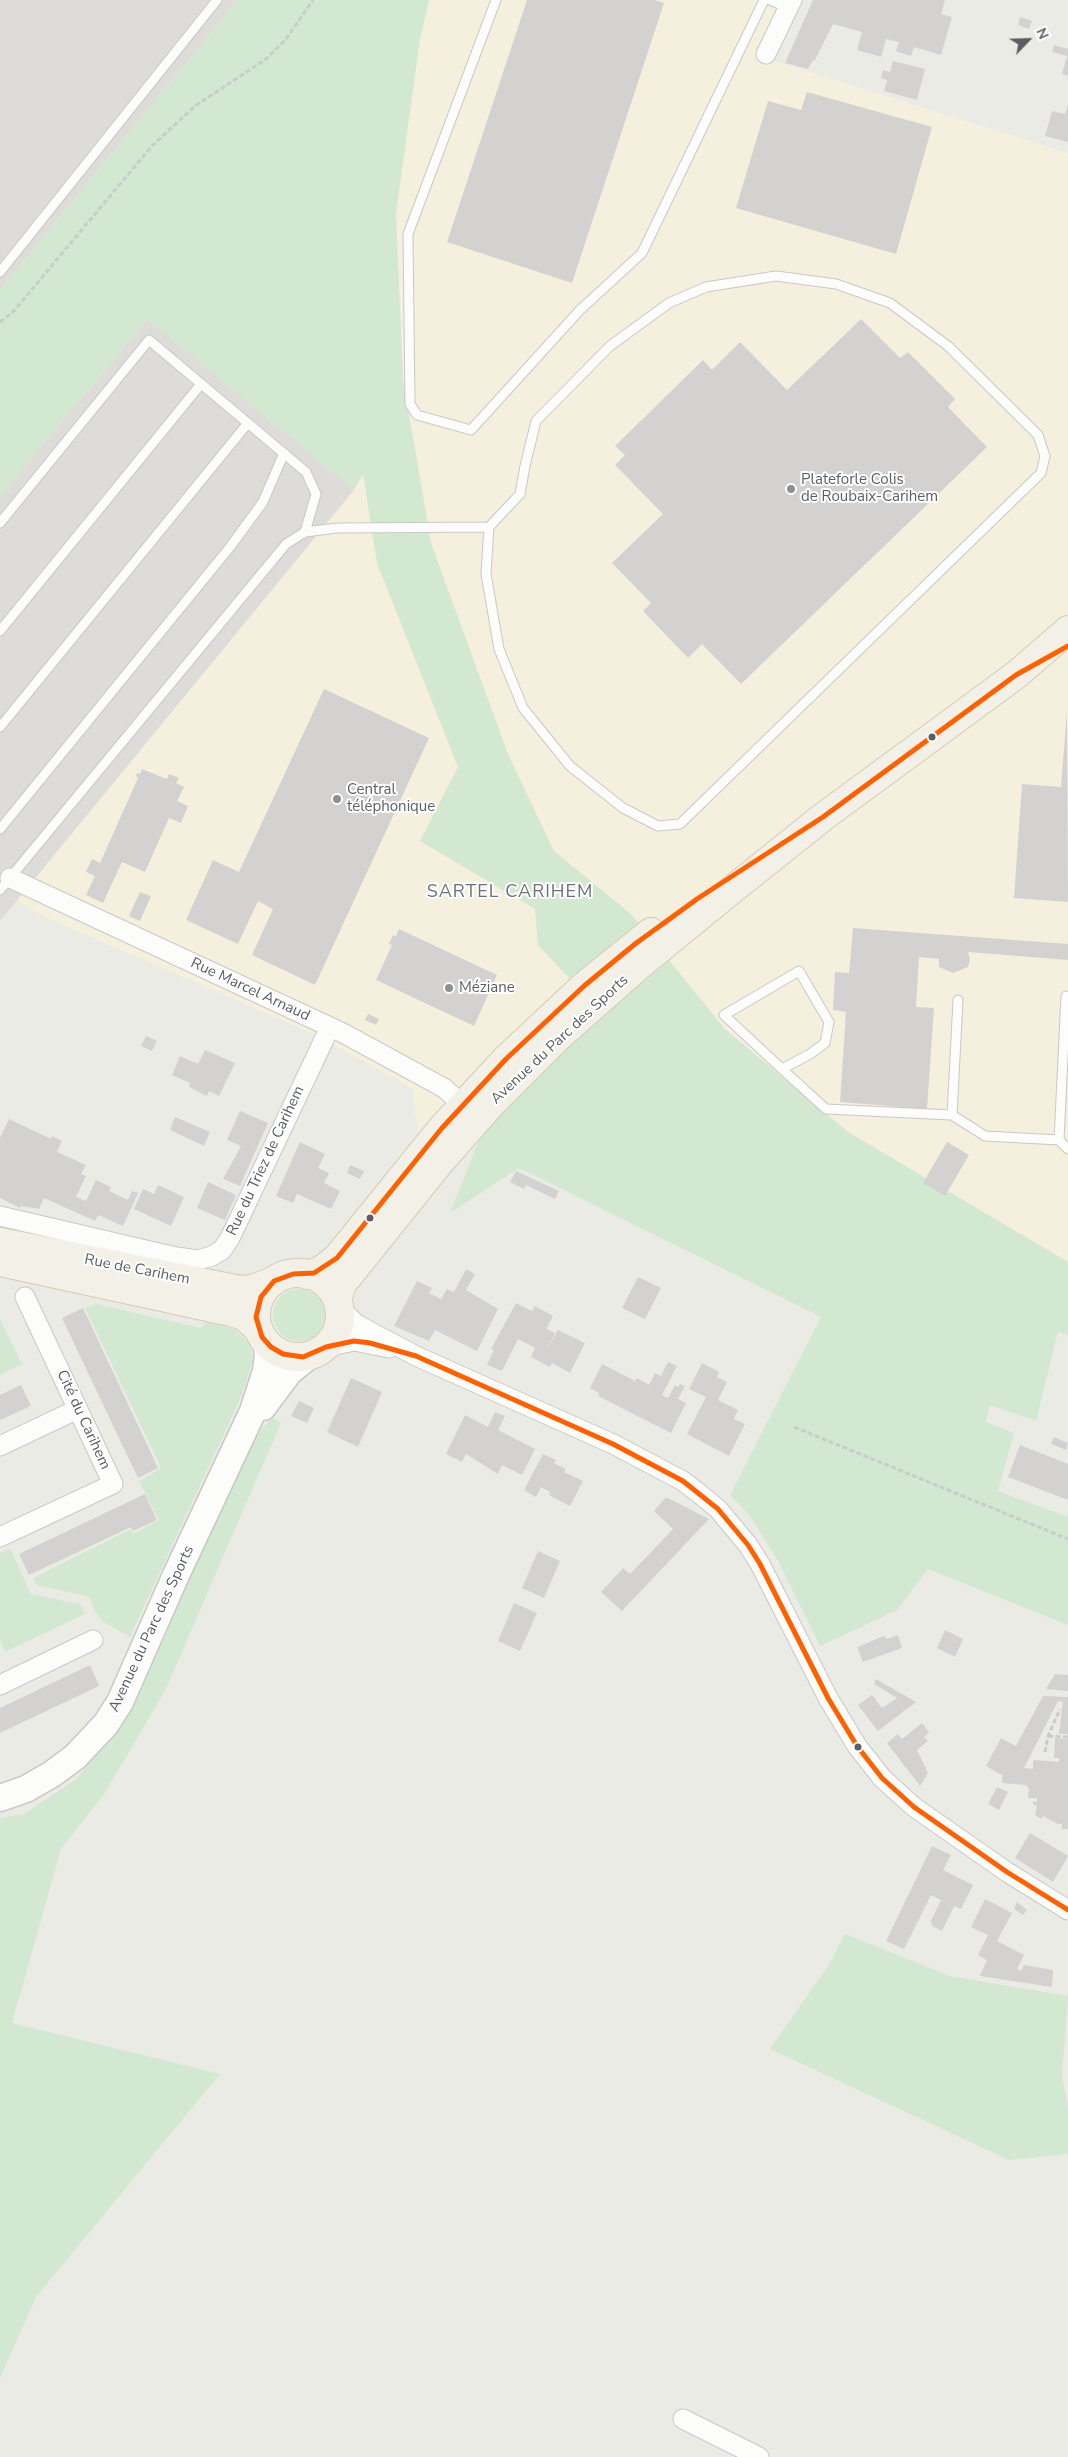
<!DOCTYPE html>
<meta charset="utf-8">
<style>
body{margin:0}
#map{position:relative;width:1068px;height:2457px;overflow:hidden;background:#ebebe6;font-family:"Nunito Sans",sans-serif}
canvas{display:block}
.north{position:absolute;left:1003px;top:15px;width:50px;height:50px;-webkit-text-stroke:4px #fff;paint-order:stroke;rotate:66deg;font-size:14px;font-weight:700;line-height:20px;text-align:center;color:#5b5f64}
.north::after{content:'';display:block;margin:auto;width:18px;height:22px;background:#5b5f64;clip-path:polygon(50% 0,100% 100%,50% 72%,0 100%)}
</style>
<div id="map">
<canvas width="1068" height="2457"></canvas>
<div class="north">N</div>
</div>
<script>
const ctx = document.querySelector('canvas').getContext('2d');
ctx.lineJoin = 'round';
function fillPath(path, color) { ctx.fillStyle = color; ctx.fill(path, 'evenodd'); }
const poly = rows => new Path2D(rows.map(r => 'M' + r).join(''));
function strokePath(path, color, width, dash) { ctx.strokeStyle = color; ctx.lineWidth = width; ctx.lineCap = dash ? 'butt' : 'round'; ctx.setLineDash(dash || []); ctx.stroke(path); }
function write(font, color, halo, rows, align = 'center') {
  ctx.font = font + ' "Nunito Sans",sans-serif'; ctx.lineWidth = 4; ctx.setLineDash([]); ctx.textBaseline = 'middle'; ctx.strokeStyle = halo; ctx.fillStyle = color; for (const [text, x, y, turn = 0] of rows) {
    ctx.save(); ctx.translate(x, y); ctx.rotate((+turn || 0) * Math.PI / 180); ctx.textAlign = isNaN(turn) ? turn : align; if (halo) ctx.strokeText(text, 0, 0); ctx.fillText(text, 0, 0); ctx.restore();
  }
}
fillPath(poly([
 [429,0,781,0,771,60,1068,153,1068,1262,848,1132,725,1029,631,914,554,851,508,755,431,543,403,379,396,213,420,39],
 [363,473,377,563,458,767,420,841,535,909,538,945,571,980,419,1140,412,1088,314,1034,47,918,17,900,354,490]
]), '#f5f0de');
fillPath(poly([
 [0,0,238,0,0,290],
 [148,319,354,490,0,921,0,495]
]), '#dedcd9');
fillPath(poly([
 [238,0,429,0,420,39,396,213,403,379,431,543,508,754,554,851,631,914,641,926,571,980,538,945,535,909,420,841,458,767,377,563,363,474,354,490,148,319,0,495,0,290],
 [663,953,725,1029,848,1132,1068,1262,1068,1335,1058,1331,1036,1421,990,1405,986,1422,1014,1433,998,1491,1068,1517,1068,1625,928,1569,897,1610,820,1646,778,1561,750,1516,730,1495,821,1317,519,1168,450,1213,486,1123],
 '273 1315a26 26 0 1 1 52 0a26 26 0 1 1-52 0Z',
 [96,1304,201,1328,206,1322,235,1329,251,1346,253,1360,241,1397,130,1637,103,1622,95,1611,89,1597,37,1585,33,1578,131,1529,133,1534,159,1520,139,1481,161,1468,85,1308],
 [0,1319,22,1364,0,1375],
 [273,1418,281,1423,165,1691,104,1794,61,1849,12,2023,220,2074,36,2297,0,2378,0,1818,24,1814,76,1779,115,1733,165,1637,216,1513,263,1427],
 [10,1548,31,1594,80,1604,85,1614,5,1652,0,1641,0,1553],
 [845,1934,950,1976,1068,1996,1062,2077,1068,2107,1068,2154,1009,2160,770,2049,828,1966]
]), '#d3e8d1');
fillPath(poly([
 [527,0,655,0,664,3,572,283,447,242],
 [813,0,945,0,941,14,952,17,941,55,914,47,911,56,896,51,899,42,886,39,881,57,857,50,862,32,833,24,815,60,813,60,808,69,785,63],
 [1020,17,1032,21,1029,29,1018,25],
 [1054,45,1068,49,1068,76,1062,74,1067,56,1052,52],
 [893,61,925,69,917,100,884,91,887,80,881,78,883,70,890,72],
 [807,92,932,127,896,254,736,208,768,101,801,110],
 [1068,104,1068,142,1045,136,1052,111,1065,114],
 [861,319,900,358,908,352,955,399,948,407,987,447,741,684,702,644,688,658,643,611,651,603,612,563,663,514,615,465,625,455,615,446,703,360,712,370,740,342,787,390],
 [324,689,429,738,315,985,252,955,273,909,258,901,238,944,186,920,213,860,239,872],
 [1067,711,1068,902,1014,898,1022,784,1061,787],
 [142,769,167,779,169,774,179,778,176,783,184,787,177,801,188,806,181,823,169,818,145,872,122,862,103,903,86,895,95,876,86,872,92,859,100,863,138,778,136,776,137,773,140,774],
 [140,892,151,896,140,921,129,916],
 [853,928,1068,944,1068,960,968,952,970,960,968,967,953,973,939,967,939,959,919,957,916,1007,934,1008,927,1109,840,1102,846,1012,833,1010,835,972,849,973],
 [399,929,497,975,474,1026,376,980,392,945,389,944,393,935,396,936],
 [368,1014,379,1019,376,1025,365,1020],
 [146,1036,157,1041,152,1051,141,1046],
 [205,1050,235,1063,219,1096,209,1091,207,1096,189,1087,190,1083,172,1075,180,1056,198,1064],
 [240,1111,268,1123,240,1186,223,1179,241,1146,227,1140],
 [175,1117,210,1132,204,1146,170,1130],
 [9,1119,51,1139,52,1136,62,1141,57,1152,86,1165,81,1174,86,1176,76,1197,86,1201,96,1180,111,1187,109,1191,128,1200,132,1191,138,1193,123,1226,98,1215,95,1221,44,1198,39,1209,21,1206,20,1208,0,1198,0,1138],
 [300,1142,325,1154,318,1168,329,1173,324,1183,340,1191,331,1209,297,1194,293,1203,276,1196],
 [947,1142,969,1155,945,1196,923,1183],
 [350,1165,364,1171,360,1179,347,1173],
 [516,1171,559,1191,555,1199,526,1185,524,1189,510,1182],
 [208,1182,236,1195,225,1220,197,1208],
 [158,1185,184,1197,171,1226,134,1209,143,1189,154,1194],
 [466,1269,475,1274,466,1290,498,1309,477,1351,435,1330,429,1341,394,1326,417,1281,432,1288,429,1293,441,1299,447,1289,454,1292],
 [638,1277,661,1288,645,1319,622,1308],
 [516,1303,532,1311,535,1306,553,1316,546,1329,555,1333,545,1353,558,1330,585,1343,570,1373,552,1363,550,1367,531,1357,535,1348,518,1339,502,1371,487,1365,494,1350,491,1349],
 [83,1308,158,1468,138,1478,62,1318],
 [668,1362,677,1366,662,1395,668,1398,675,1385,678,1387,680,1384,685,1386,678,1399,686,1403,671,1433,598,1396,599,1393,590,1388,602,1364,635,1381,637,1378,649,1385,655,1373,661,1376],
 [702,1363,719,1372,717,1377,727,1382,718,1400,738,1410,734,1419,745,1424,729,1456,687,1434,706,1397,689,1389],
 [351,1378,382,1392,358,1447,327,1432],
 [21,1385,31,1406,0,1420,0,1395],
 [299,1401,314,1408,307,1423,291,1416],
 [495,1412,505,1416,498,1430,535,1449,522,1475,502,1465,498,1474,466,1454,462,1462,446,1454,465,1415,488,1427],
 [1054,1437,1068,1443,1066,1450,1051,1444],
 [1020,1445,1068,1464,1068,1500,1008,1477],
 [543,1454,556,1460,554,1463,566,1469,564,1472,583,1481,570,1506,549,1495,550,1492,541,1487,536,1497,524,1490],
 [145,1494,157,1520,133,1531,131,1527,29,1575,19,1554],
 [666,1497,709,1519,622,1611,601,1592,623,1568,630,1574,673,1529,654,1511],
 [538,1551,560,1561,544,1598,522,1588],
 [514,1603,537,1613,520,1651,498,1641],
 [945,1630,963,1639,955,1657,937,1648],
 [898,1635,902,1648,863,1662,857,1647,884,1636,886,1639],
 [90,1665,99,1686,0,1733,0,1708],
 [1055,1674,1068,1675,1068,1691,1046,1689],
 [876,1679,916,1702,878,1731,858,1705,872,1695,882,1708,897,1698,874,1684],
 [1043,1696,1068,1697,1068,1734,1059,1734,1063,1702,1058,1701,1024,1768,1033,1769,1033,1760,1059,1762,1059,1758,1054,1758,1055,1738,1068,1739,1068,1829,1062,1829,1062,1824,1058,1824,1043,1816,1041,1819,1035,1815,1037,1806,1033,1804,1033,1801,1037,1802,1037,1798,1028,1798,1029,1789,1026,1785,1002,1783,1003,1771,1002,1775,986,1766,1001,1738,1016,1746],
 [922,1723,929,1732,924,1737,928,1741,917,1750,928,1773,920,1786,887,1743,898,1734,902,1739],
 [997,1787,1008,1792,999,1810,988,1804],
 [1030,1833,1068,1856,1053,1882,1015,1858],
 [932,1846,951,1855,943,1870,973,1885,961,1909,954,1906,942,1931,932,1926,931,1921,941,1900,931,1895,904,1949,886,1941],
 [985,1899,1012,1913,997,1941,1024,1955,1017,1969,1021,1971,1024,1965,1053,1970,1052,1987,980,1976,987,1960,978,1955,988,1935,971,1927],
 [1017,1902,1027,1910,1023,1915,1014,1909]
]), '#d3d2d0');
const lane = poly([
 [496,0,408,234,410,404,417,415,471,430,580,310,642,253,764,0],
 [770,0,788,8],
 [0,272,217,0],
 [0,523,149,340,306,472,316,494,305,532],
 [0,631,201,384],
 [0,727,248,423],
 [0,829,230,547,263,502,284,453],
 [0,890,286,544,305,532,337,528,489,527,520,494,525,466,536,421,610,346,669,303,706,287,776,276,836,284,890,303,948,346,1038,435,1045,456,1041,473,680,824,658,826,623,808,570,766,523,708,499,649,486,574,489,527],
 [958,1000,952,1115,985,1136,1059,1140,1068,1149],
 [782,1069,810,1054,825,1043,829,1022,799,971,724,1015,782,1069,826,1109,952,1115],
 [1059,1140,1066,996]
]);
const street = poly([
 [766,54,792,0],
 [10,878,343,1033,444,1088,471,1112],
 [0,1216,176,1257,198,1260,212,1256,222,1250,230,1238,330,1027],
 [339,1307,356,1324,416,1356,613,1444,683,1481,701,1495,718,1509,748,1545,760,1564,828,1698,857,1746,882,1778,914,1807,1007,1872,1068,1910],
 [326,1347,354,1341,389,1348],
 [0,1446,78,1409],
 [0,1537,113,1484,25,1297],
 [0,1685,93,1640],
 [683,2419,759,2457]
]);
const secondary = poly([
 [263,1407,289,1372,310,1355],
 [0,1798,26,1789,52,1774,75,1757,106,1724,120,1702,176,1575,253,1411,266,1371,268,1354,266,1342]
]);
const primary = poly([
 [0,1242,240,1290,252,1289,274,1281],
 [0,1262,231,1312,244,1316,259,1330],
 '256 1315a42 42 0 1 1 84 0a42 42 0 1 1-84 0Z',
 [306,1275,320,1271,337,1258,442,1128,506,1059,584,986,651,932],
 [337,1300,342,1284,440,1162,492,1103,556,1039,635,969,728,893,823,817,1016,675,1068,630]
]);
strokePath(lane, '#c8c8c6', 11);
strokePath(street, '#c8c8c6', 21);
strokePath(secondary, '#c7c8c6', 29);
strokePath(primary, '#d4cbb3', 30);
strokePath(poly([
 [0,322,13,312,152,146,195,106,266,59,286,39,313,0],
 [794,1427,1068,1539],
 [1048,1736,1068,1737],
 [1045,1752,1048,1736,1060,1709]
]), '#c8cdca', 3, [5, 2.5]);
strokePath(lane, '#fcfcfb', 9);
strokePath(street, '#fcfcfb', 19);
strokePath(secondary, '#fcfcfb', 26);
strokePath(primary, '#f3f1e7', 28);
strokePath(poly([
 [1068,646,1016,675,823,817,697,899,635,944,584,986,506,1059,442,1128,337,1258,314,1273,293,1274,274,1281,261,1297,256,1317,262,1337,271,1347,283,1354,303,1357,326,1347,354,1341,370,1343,416,1356,613,1444,683,1481,718,1509,748,1545,760,1564,828,1698,857,1746,882,1778,914,1807,1007,1872,1068,1910]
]), '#ff6000', 5);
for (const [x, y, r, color] of [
 [791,489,5,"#8d9092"],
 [932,737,4.5,"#5b5f64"],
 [337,799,5,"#8d9092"],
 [449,988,5,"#8d9092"],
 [370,1218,4.5,"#5b5f64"],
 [858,1747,4.5,"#5b5f64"]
]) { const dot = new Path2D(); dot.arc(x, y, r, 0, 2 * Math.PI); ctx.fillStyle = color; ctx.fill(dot); strokePath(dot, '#fff', 2); }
write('15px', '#5b5f64', '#fff', [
 ["Plateforle Colis",801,480],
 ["de Roubaix-Carihem",801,497],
 ["Central",347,790],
 ["téléphonique",347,807],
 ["Méziane",459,988]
], 'left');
write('15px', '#5b5f64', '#fff', [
 ["Rue Marcel Arnaud",250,990,25],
 ["Avenue du Parc des Sports",560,1040,-43],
 ["Rue du Triez de Carihem",266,1161,-65],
 ["Rue de Carihem",137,1270,11],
 ["Cité du Carihem",83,1420,65],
 ["Avenue du Parc des Sports",152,1629,-65]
]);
ctx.letterSpacing = '1px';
write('18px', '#6c7176', '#fff', [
 ["SARTEL CARIHEM",510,893]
]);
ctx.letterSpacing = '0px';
</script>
